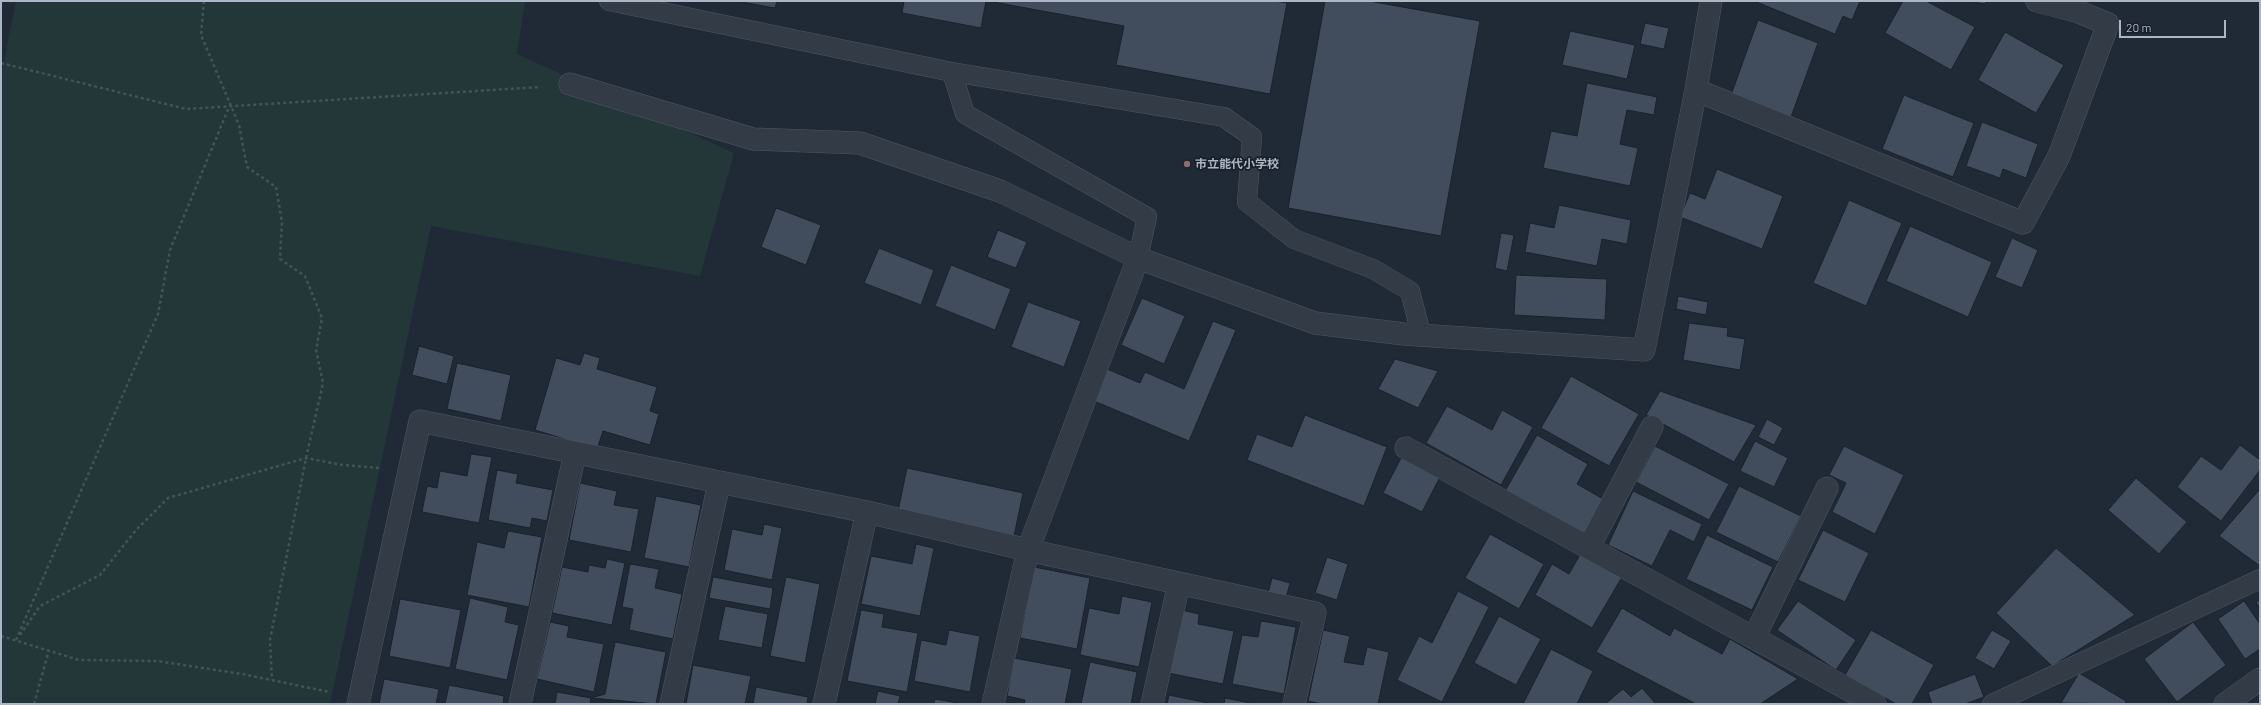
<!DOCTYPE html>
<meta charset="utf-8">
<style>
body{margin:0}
#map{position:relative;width:2261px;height:705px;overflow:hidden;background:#202936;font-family:Barlow,sans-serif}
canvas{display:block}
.frame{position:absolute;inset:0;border:2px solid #adb6c4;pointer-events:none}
.scale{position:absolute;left:2119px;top:20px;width:107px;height:18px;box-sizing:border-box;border:2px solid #adb6c4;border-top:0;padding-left:5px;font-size:12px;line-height:14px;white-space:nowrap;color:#adb6c4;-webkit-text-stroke:3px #19202b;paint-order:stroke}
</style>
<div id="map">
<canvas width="2261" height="705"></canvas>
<div class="frame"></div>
<div class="scale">20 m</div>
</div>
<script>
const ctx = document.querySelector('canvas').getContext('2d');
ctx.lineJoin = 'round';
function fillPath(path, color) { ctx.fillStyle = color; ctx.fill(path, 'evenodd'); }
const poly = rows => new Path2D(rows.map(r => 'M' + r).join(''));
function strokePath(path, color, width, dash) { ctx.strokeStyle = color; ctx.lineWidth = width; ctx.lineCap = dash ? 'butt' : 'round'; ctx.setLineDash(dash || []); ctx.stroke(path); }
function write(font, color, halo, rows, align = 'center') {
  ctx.font = font + ' Barlow,"Noto Sans JP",sans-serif'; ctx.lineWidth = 3.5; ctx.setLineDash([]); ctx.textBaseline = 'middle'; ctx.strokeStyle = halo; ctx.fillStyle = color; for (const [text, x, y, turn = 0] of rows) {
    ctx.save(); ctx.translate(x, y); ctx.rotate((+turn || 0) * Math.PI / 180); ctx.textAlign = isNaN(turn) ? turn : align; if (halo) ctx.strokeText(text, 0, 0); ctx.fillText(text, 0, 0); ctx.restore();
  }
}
fillPath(poly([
 [16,1,525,1,517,54,734,153,700,276,431,226,330,704,1,704,1,77]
]), '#233739');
const building = poly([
 [736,1,777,1,775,8,736,1],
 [904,1,986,1,981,28,902,13,904,1],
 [988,1,1275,1,1287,3,1270,94,1116,65,1124,26,988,1],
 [1325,1,1369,1,1480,21,1441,236,1288,208,1325,1],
 [1754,1,1860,1,1852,20,1843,16,1835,34,1754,1],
 [1903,1,1926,1,1975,27,1951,70,1885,33,1903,1],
 [1967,1,1986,1,1985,4,1967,1],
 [1758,20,1818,43,1791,117,1731,95,1758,20],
 [1645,23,1669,28,1664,49,1640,44,1645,23],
 [1570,31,1635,45,1627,79,1562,65,1570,31],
 [2005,32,2064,65,2036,113,1978,80,2005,32],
 [1587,83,1657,97,1654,115,1627,110,1620,144,1638,148,1630,186,1543,168,1551,131,1577,136,1587,83],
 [1904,95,1974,123,1953,177,1882,149,1904,95],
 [1982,122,2038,144,2026,178,2003,169,2000,178,1966,166,1982,122],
 [1717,169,1783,196,1762,249,1680,217,1690,193,1705,199,1717,169],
 [1849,200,1902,223,1866,306,1813,283,1849,200],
 [1559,205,1631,220,1627,244,1602,239,1597,266,1525,252,1530,223,1554,228,1559,205],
 [776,208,821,225,806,265,761,247,776,208],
 [1910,226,1992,262,1968,317,1886,281,1910,226],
 [998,230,1027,242,1016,268,987,257,998,230],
 [1501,233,1514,235,1507,271,1495,268,1501,233],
 [2012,238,2038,250,2022,288,1995,277,2012,238],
 [879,248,934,270,921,305,864,283,879,248],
 [951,265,1011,289,995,330,935,306,951,265],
 [1516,275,1607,279,1605,320,1514,315,1516,275],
 [1678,296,1708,302,1706,315,1676,309,1678,296],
 [1142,298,1185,316,1164,364,1121,345,1142,298],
 [1028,302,1081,321,1064,367,1011,347,1028,302],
 [1213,321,1236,330,1189,441,1094,401,1107,369,1140,383,1145,372,1184,389,1213,321],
 [1689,323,1728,328,1727,336,1745,339,1740,370,1683,360,1689,323],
 [419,346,454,356,447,384,412,375,419,346],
 [584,353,600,358,597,369,657,387,650,411,659,414,650,445,603,431,597,449,535,430,556,358,580,365,584,353],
 [1395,359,1438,371,1418,408,1378,389,1395,359],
 [457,363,511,375,501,421,447,409,457,363],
 [1571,376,1639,414,1609,466,1541,428,1571,376],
 [1660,391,1756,425,1734,462,1646,415,1660,391],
 [1447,406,1492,430,1502,410,1533,427,1501,485,1426,443,1447,406],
 [1305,415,1387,447,1364,506,1247,460,1257,434,1292,447,1305,415],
 [1767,419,1783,428,1774,445,1758,437,1767,419],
 [1537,435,1588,464,1577,484,1605,500,1584,538,1504,493,1537,435],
 [1755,441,1788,458,1774,487,1740,471,1755,441],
 [2240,445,2260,460,2260,470,2221,521,2177,487,2201,456,2221,470,2240,445],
 [1655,446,1729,484,1709,520,1636,482,1655,446],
 [1844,446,1904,475,1875,534,1832,512,1846,483,1829,475,1844,446],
 [471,454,492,457,479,523,422,512,427,486,437,488,440,471,467,476,471,454],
 [1401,458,1440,477,1422,512,1383,493,1401,458],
 [907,468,1023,493,1014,536,898,511,907,468],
 [497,470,518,474,516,483,553,490,547,521,532,518,530,528,488,520,497,470],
 [2136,478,2187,522,2159,554,2108,510,2136,478],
 [580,483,617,491,614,505,639,509,631,552,569,540,580,483],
 [1739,486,1801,516,1778,562,1716,532,1739,486],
 [2260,489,2260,566,2219,536,2260,489],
 [1633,491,1702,524,1694,542,1670,530,1652,566,1608,545,1633,491],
 [656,496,701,505,689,567,644,558,656,496],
 [764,524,782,528,772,580,724,570,732,529,762,535,764,524],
 [1823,530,1869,553,1845,602,1798,580,1823,530],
 [508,531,542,537,529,607,467,595,477,542,504,548,508,531],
 [1490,534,1544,564,1519,609,1465,578,1490,534],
 [1707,535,1773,567,1752,610,1686,579,1707,535],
 [916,544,934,548,920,616,861,604,871,556,912,564,916,544],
 [2056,548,2135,615,2052,666,1996,613,2056,548],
 [1581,553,1622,577,1592,628,1535,595,1552,564,1569,574,1581,553],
 [1327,557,1348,564,1337,600,1315,593,1327,557],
 [607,559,625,563,612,625,552,613,562,567,588,572,589,565,605,568,607,559],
 [630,564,659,569,655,588,682,594,673,639,629,630,633,609,622,607,630,564],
 [1034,567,1090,578,1077,649,1020,638,1034,567],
 [713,577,773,588,770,609,709,598,713,577],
 [786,577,820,584,805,663,770,656,786,577],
 [1272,578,1290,583,1286,598,1268,593,1272,578],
 [1458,591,1489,607,1442,702,1397,680,1419,636,1432,643,1458,591],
 [1122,596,1152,602,1139,667,1080,655,1089,608,1119,614,1122,596],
 [470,598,508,607,505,622,519,625,507,680,455,669,470,598],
 [400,599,461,610,450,668,389,656,400,599],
 [2260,600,2260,608,2256,602,2260,600],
 [1798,601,1856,640,1836,670,1777,630,1798,601],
 [2244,601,2260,624,2260,649,2245,659,2218,619,2244,601],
 [725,606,768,614,762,648,718,640,725,606],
 [1622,608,1670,636,1674,628,1722,654,1730,639,1798,679,1760,704,1696,704,1596,652,1622,608],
 [861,610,884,614,882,627,918,633,907,692,847,681,861,610],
 [1181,610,1199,614,1198,624,1234,631,1223,684,1168,673,1181,610],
 [1499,616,1541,639,1516,685,1474,663,1499,616],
 [1261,621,1296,627,1284,694,1232,684,1242,635,1258,637,1261,621],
 [550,622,569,626,567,637,604,644,594,692,537,679,550,622],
 [2193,622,2226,665,2177,702,2144,659,2193,622],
 [949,630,980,636,970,692,914,681,921,640,946,645,949,630],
 [1323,630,1350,636,1344,662,1363,665,1367,647,1389,652,1378,704,1322,704,1308,701,1323,630],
 [1871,630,1934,665,1912,704,1896,704,1845,675,1871,630],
 [1992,630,2011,641,1994,669,1975,658,1992,630],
 [615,642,666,652,656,704,591,698,605,694,615,642],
 [1551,649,1593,671,1577,704,1523,704,1551,649],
 [1014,658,1072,669,1065,704,1024,704,1025,700,1007,696,1014,658],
 [1090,662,1137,672,1131,704,1081,704,1090,662],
 [693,665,751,676,745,704,686,704,693,665],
 [2079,673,2126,701,2125,704,2061,703,2079,673],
 [1975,674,1984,697,1965,704,1932,704,1928,692,1975,674],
 [384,679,439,689,436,704,379,704,384,679],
 [449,685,504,696,503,704,445,704,449,685],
 [756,687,808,697,807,704,753,704,756,687],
 [1642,688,1656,704,1605,704,1623,689,1631,697,1642,688],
 [878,691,900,696,898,704,875,704,878,691],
 [557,692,591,698,590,704,555,704,557,692],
 [1169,695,1213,704,1167,704,1169,695],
 [1225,698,1255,704,1224,704,1225,698],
 [935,699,964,704,934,704,935,699]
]);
fillPath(building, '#414c5c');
strokePath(building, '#1b222d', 1);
const lane = poly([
 [609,1,952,72,1224,117,1252,137,1247,202,1294,239,1373,269,1410,291,1421,334],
 [952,72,965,114,1147,217,1138,258],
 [1992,704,2260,579]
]);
const street = poly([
 [570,84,753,139,860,143,1000,191,1138,258,1315,323,1404,334,1644,350,1696,90,1711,1],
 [1696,90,2023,223,2059,156,2108,24,2079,12,2037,1],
 [1406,448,1875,704],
 [1589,547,1652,427],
 [1754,638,1827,488],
 [358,704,420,421,867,512,1028,550,1315,613,1294,704],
 [520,704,575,453],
 [671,704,719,483],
 [824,704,867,512],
 [993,704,1028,550,1138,258],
 [1152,704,1179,583],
 [2225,704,2260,679]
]);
strokePath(lane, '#4e5662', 20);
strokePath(street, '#4e5662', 23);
strokePath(poly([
 [204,1,201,35,239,125,247,167,276,187,282,222,280,259,305,276,322,318,316,350,323,383,306,458,270,640,272,680],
 [1,63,186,109,540,87],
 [20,635,40,606,100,575,136,530,168,498,306,458,342,465,379,468],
 [1,636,79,660,157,661,242,674,330,692],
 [16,640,158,314,170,250,229,107],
 [34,704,49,650]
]), '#415457', 2.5, [3, 3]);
strokePath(lane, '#333b47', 19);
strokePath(street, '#333b47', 22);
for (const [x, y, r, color] of [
 [1187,164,4,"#8d6e63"]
]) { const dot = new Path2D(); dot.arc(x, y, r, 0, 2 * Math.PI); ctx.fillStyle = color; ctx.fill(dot); strokePath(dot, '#19202b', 1.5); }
write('bold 12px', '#adb6c4', '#19202b', [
 ["市立能代小学校",1195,164]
], 'left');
</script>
